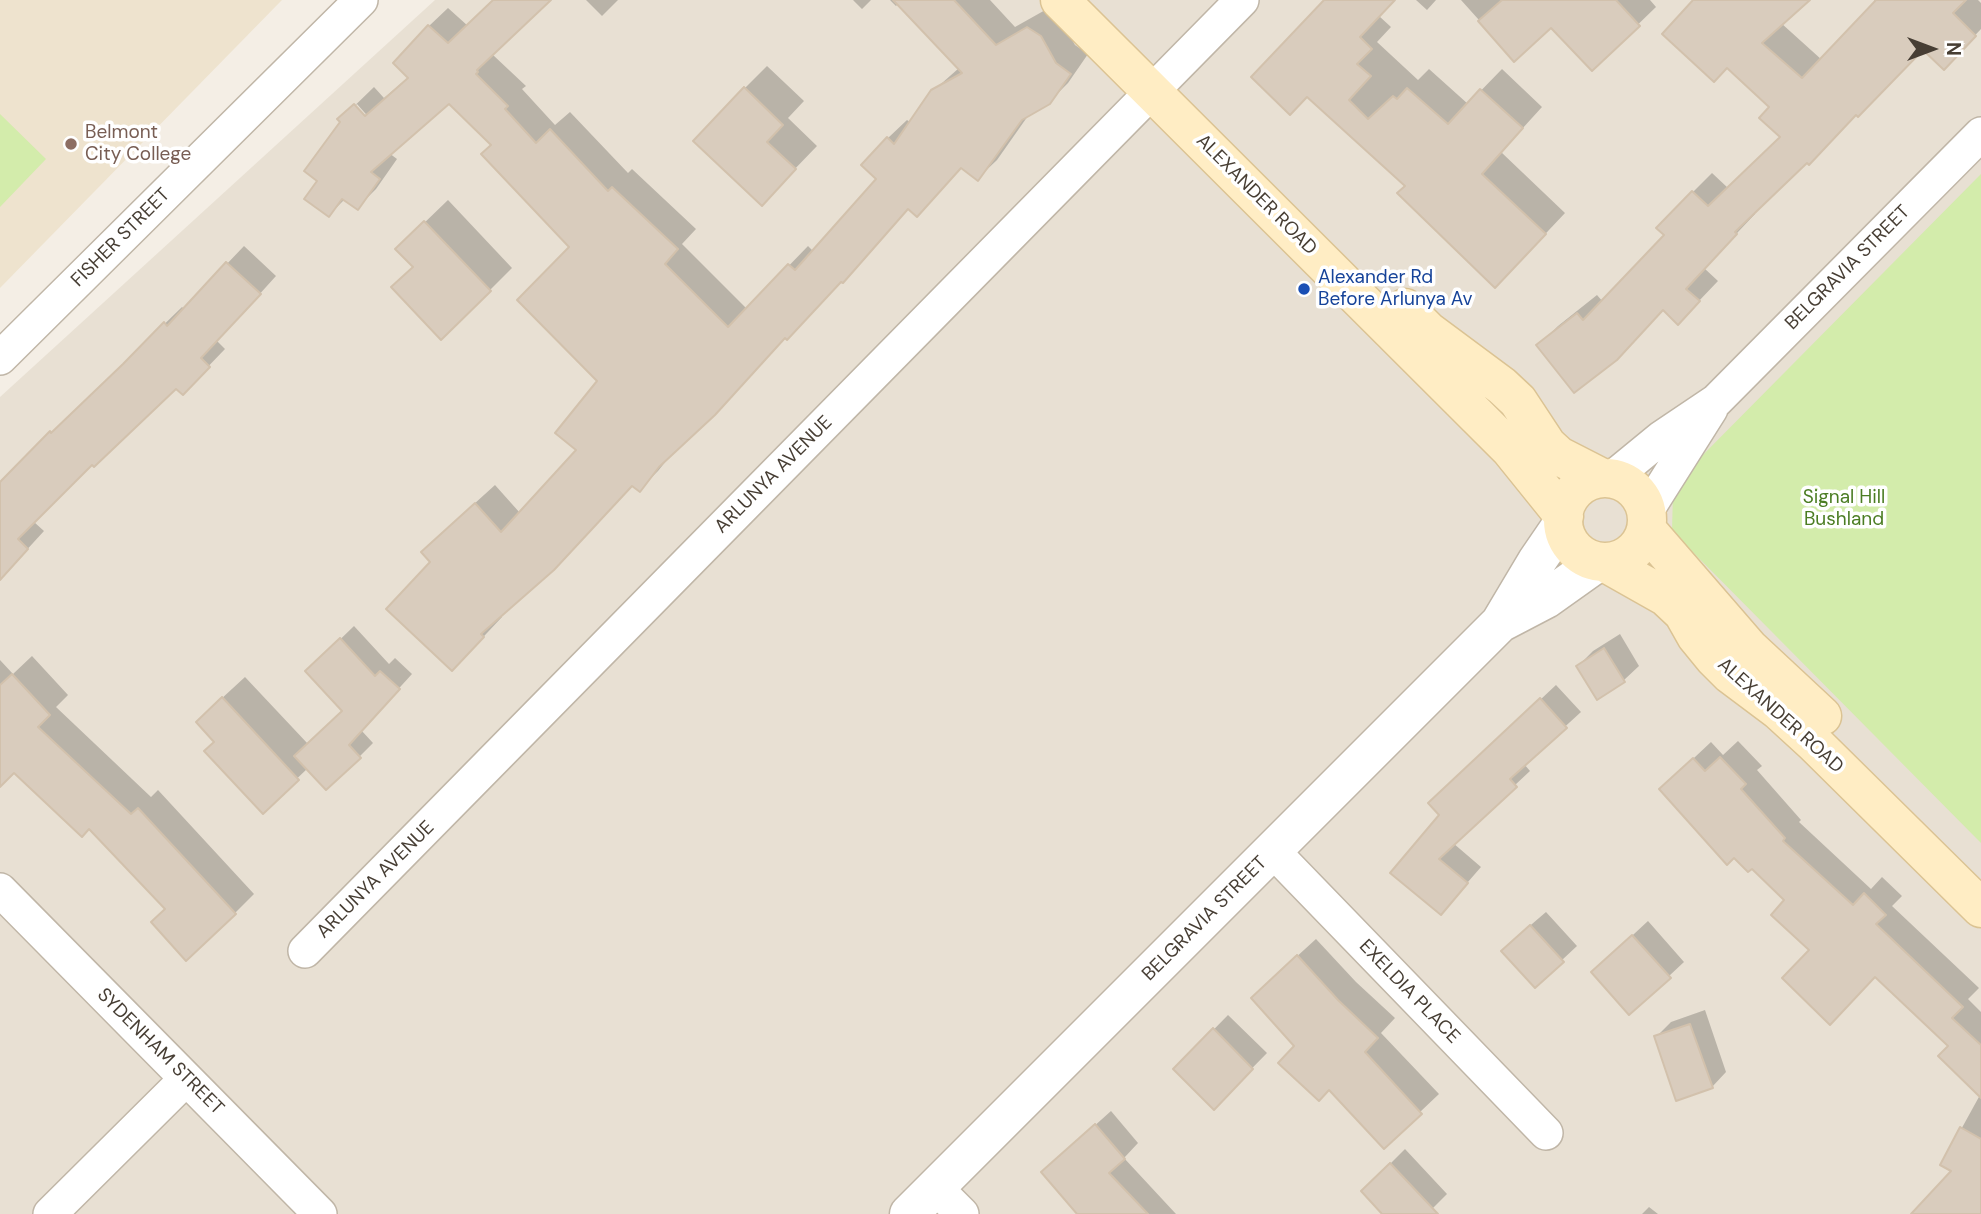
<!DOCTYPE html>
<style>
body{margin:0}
#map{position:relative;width:1981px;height:1214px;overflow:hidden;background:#f4eee5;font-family:"DM Sans",sans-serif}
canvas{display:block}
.north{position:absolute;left:1897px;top:14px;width:70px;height:70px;-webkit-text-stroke:5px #fff;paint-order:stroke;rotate:90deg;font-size:19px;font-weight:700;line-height:28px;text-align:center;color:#473e34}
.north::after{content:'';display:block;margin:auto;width:24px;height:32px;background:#473e34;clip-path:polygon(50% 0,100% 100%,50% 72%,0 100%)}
</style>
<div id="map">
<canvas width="1981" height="1214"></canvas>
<div class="north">N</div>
</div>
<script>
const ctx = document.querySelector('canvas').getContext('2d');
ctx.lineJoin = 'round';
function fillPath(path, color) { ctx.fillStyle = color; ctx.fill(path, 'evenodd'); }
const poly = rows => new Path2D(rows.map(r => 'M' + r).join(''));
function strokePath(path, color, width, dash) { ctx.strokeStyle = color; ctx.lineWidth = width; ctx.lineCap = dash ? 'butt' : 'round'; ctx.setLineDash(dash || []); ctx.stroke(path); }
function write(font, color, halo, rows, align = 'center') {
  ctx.font = font + ' "DM Sans",sans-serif'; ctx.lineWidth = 7; ctx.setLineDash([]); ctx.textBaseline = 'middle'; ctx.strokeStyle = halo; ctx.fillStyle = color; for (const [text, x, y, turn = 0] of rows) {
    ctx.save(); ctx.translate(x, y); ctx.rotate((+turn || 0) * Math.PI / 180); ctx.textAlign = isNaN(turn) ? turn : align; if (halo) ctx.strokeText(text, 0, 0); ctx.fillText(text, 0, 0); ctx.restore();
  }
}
fillPath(poly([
 [435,0,1981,0,1981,1214,0,1214,0,397]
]), '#e8e0d3');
fillPath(poly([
 [0,0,282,0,0,288]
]), '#eee3ce');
fillPath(poly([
 [0,114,46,159,0,207],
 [1981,174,1981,843,1672,531,1673,492,1690,468]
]), '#d3ecab');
fillPath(poly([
 [494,0,548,0,493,55,526,86,522,89,555,125,570,112,628,173,632,169,696,229,682,244,747,309,808,246,814,252,878,179,888,138,907,120,911,123,933,91,959,68,898,4,896,6,890,0,990,0,1015,27,1047,9,1059,17,1075,45,1088,54,1068,83,1049,102,1030,113,997,160,978,178,962,167,909,208,862,262,843,281,842,280,674,451,658,471,640,489,633,484,500,615,502,617,471,650,432,562,442,533,495,485,520,513,578,450,599,381,572,247,493,145,449,101,389,153,397,159,376,189,357,208,345,199,329,215,320,180,342,122,340,120,374,87,384,98,410,76,429,26,448,8,468,26],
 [357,104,372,121,369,124,354,107],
 [586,0,618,0,602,16],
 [853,0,871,0,862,9],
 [1327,0,1394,0,1379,16,1391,27,1377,42,1418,80,1429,69,1468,104,1502,69,1542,107,1501,152,1565,213,1516,265,1408,186,1307,95],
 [1416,0,1436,0,1427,10],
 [1461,0,1650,0,1656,7,1592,69,1551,26,1514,59],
 [1695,0,1807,0,1781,23,1822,60,1876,3,1874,0,1978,0,1981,3,1981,29,1963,48,1923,48,1753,212,1755,214,1704,268,1718,281,1697,303,1663,309,1539,345,1558,326,1597,295,1603,302,1666,235,1693,192,1712,173,1728,188,1782,137,1771,107],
 [767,66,804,101,788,118,817,146,762,203,745,88],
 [448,200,512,268,490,290,415,266,420,227],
 [244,246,276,276,217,341,225,349,199,376,176,387,92,462,34,522,44,531,0,579,0,484,182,307,184,309],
 [354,626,389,664,395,658,412,674,361,730,373,743,359,757,308,768,263,811,216,742,220,700,245,677,308,744,344,711,321,658],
 [1620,634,1639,666,1624,680,1598,697,1578,666,1593,651],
 [32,656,68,695,56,707,151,797,158,790,254,894,235,913,167,909,90,827,14,771,0,766,0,660,13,674],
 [1556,685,1581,712,1524,764,1530,771,1453,843,1481,867,1441,913,1393,873,1441,815,1445,789],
 [1738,741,1762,766,1757,770,1801,820,1799,822,1871,889,1882,877,1902,896,1892,906,1979,988,1968,999,1981,1012,1981,1214,1913,1214,1953,1171,1942,1164,1980,1095,1950,1046,1876,975,1812,950,1787,900,1679,772,1711,742,1723,755],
 [1546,912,1577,946,1562,960,1518,936],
 [1648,921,1684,962,1669,976,1593,972],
 [1316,939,1356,982,1395,1018,1381,1033,1439,1094,1420,1112,1297,1046,1271,980],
 [1705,1010,1726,1072,1712,1087,1656,1037,1671,1022],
 [1228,1015,1267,1053,1214,1107,1175,1069],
 [1111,1111,1138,1143,1124,1158,1176,1214,1079,1214,1043,1172],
 [1405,1149,1447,1194,1427,1214,1385,1214,1363,1191],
 [1649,1207,1658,1214,1642,1214]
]), '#0003');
const building = poly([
 [493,0,551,0,477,70,478,72,476,74,508,106,505,109,536,143,550,129,608,191,612,187,678,249,665,264,728,327,788,264,795,270,876,179,861,165,887,137,894,144,931,90,962,73,893,0,954,0,996,45,1027,27,1041,36,1056,63,1071,74,1050,104,1022,120,978,181,961,168,917,217,908,209,843,283,841,282,787,340,785,338,715,415,659,467,640,492,632,486,554,570,481,634,484,637,452,671,386,609,430,562,421,552,475,503,501,532,576,450,555,433,597,381,517,300,569,247,481,154,491,145,449,104,371,172,380,179,358,210,342,199,329,217,304,199,317,181,304,171,340,122,337,119,354,104,365,116,408,78,393,63,428,25,448,43,493,0],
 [1324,0,1395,0,1360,37,1372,49,1357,64,1371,76,1349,100,1368,119,1393,96,1397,99,1407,88,1448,124,1480,89,1523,128,1482,174,1546,234,1495,288,1397,193,1405,186,1307,97,1290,115,1251,77,1324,0],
 [1502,0,1616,0,1640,26,1592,71,1551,28,1514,62,1478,21,1502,0],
 [1693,0,1810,0,1762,43,1802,78,1876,0,1966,0,1953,13,1976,36,1944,70,1923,50,1858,117,1856,115,1809,165,1807,163,1735,232,1737,234,1686,289,1700,301,1678,325,1663,310,1617,360,1574,393,1536,345,1577,313,1583,320,1664,235,1656,228,1692,191,1708,206,1780,137,1759,118,1769,107,1727,68,1714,82,1662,34,1693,0],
 [744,87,783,125,767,142,796,169,762,206,693,141,744,87],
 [424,221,491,291,441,340,391,287,413,267,395,249,424,221],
 [226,262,261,294,201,358,210,367,183,395,176,389,94,467,92,465,18,539,28,549,0,580,0,482,50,431,51,433,123,364,164,322,167,326,226,262],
 [340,638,375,676,380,671,400,689,349,745,361,758,326,790,294,756,342,711,305,671,340,638],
 [1604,648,1625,682,1597,700,1576,666,1604,648],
 [12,674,50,715,38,727,131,814,138,808,236,914,186,961,151,922,165,909,89,829,82,837,14,773,0,787,0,685,12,674],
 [222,697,299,780,263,814,204,751,214,742,196,722,222,697],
 [1540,698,1567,728,1510,779,1517,787,1439,859,1468,883,1441,915,1390,873,1439,815,1428,803,1540,698],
 [1720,757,1746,784,1741,789,1785,838,1783,841,1853,905,1864,893,1886,915,1876,924,1963,1007,1952,1018,1981,1045,1981,1098,1938,1056,1948,1046,1875,977,1830,1025,1782,978,1809,950,1771,915,1784,900,1752,869,1748,872,1734,858,1727,865,1659,789,1693,758,1705,771,1720,757],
 [1530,925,1564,962,1535,988,1501,951,1530,925],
 [1632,935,1671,978,1629,1015,1591,972,1632,935],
 [1297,955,1338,1000,1378,1038,1365,1052,1422,1114,1384,1149,1329,1090,1319,1101,1278,1063,1294,1046,1251,998,1297,955],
 [1690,1024,1713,1088,1676,1101,1654,1036,1690,1024],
 [1213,1028,1253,1069,1214,1110,1173,1069,1213,1028],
 [1095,1124,1125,1159,1109,1173,1148,1214,1077,1214,1041,1172,1095,1124],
 [1960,1127,1981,1139,1981,1214,1911,1214,1951,1171,1940,1165,1960,1127],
 [1390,1163,1438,1214,1382,1214,1361,1191,1390,1163]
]);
fillPath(building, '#d9ccbd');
strokePath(building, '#d2c1ac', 2);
const minor = poly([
 [0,358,361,0],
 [1611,479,1661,438,1716,401,1981,134],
 [1646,512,1711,409],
 [1273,851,1546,1133],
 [0,890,320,1214],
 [305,951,1242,0],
 [935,1187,962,1214],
 [50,1214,186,1079]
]);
const tertiary = poly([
 [1502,622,1546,599,1598,562],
 [909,1214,1500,623,1537,561,1563,523]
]);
const secondary = poly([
 [1060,0,1510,449,1564,516],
 [1405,308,1428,331,1502,386,1518,401,1547,445,1559,456,1602,478],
 '1563 520a42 42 0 1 1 84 0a42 42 0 1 1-84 0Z',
 [1646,529,1749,648,1822,716],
 [1604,562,1666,597,1683,613,1696,636,1714,658,1730,674,1778,710,1814,743,1981,908]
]);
strokePath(minor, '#c0b6a7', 36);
strokePath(tertiary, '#c0b6a7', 41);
strokePath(secondary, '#dbc393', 41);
strokePath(minor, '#fff', 33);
strokePath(tertiary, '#fff', 38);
strokePath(secondary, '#ffedc4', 38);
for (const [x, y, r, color] of [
 [71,144,7,"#8d6e63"],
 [1304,289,7,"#1a4fb4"]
]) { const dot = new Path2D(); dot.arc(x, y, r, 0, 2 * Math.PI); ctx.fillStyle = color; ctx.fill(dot); strokePath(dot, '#fff', 2.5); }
write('19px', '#785e54', '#fff', [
 ["Belmont",85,133],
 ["City College",85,155]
], 'left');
write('19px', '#473e34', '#fff', [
 ["ALEXANDER ROAD",1256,195,45],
 ["FISHER STREET",121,238,-45],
 ["BELGRAVIA STREET",1848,268,-45],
 ["ARLUNYA AVENUE",774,475,-45],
 ["ALEXANDER ROAD",1780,716,42],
 ["ARLUNYA AVENUE",376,880,-45],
 ["BELGRAVIA STREET",1205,919,-45],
 ["EXELDIA PLACE",1409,992,46],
 ["SYDENHAM STREET",160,1052,45]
]);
write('19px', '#164399', '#fff', [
 ["Alexander Rd",1318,278],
 ["Before Arlunya Av",1318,300]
], 'left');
write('19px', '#4b7d23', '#fff', [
 ["Signal Hill",1844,498],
 ["Bushland",1844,520]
]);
</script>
